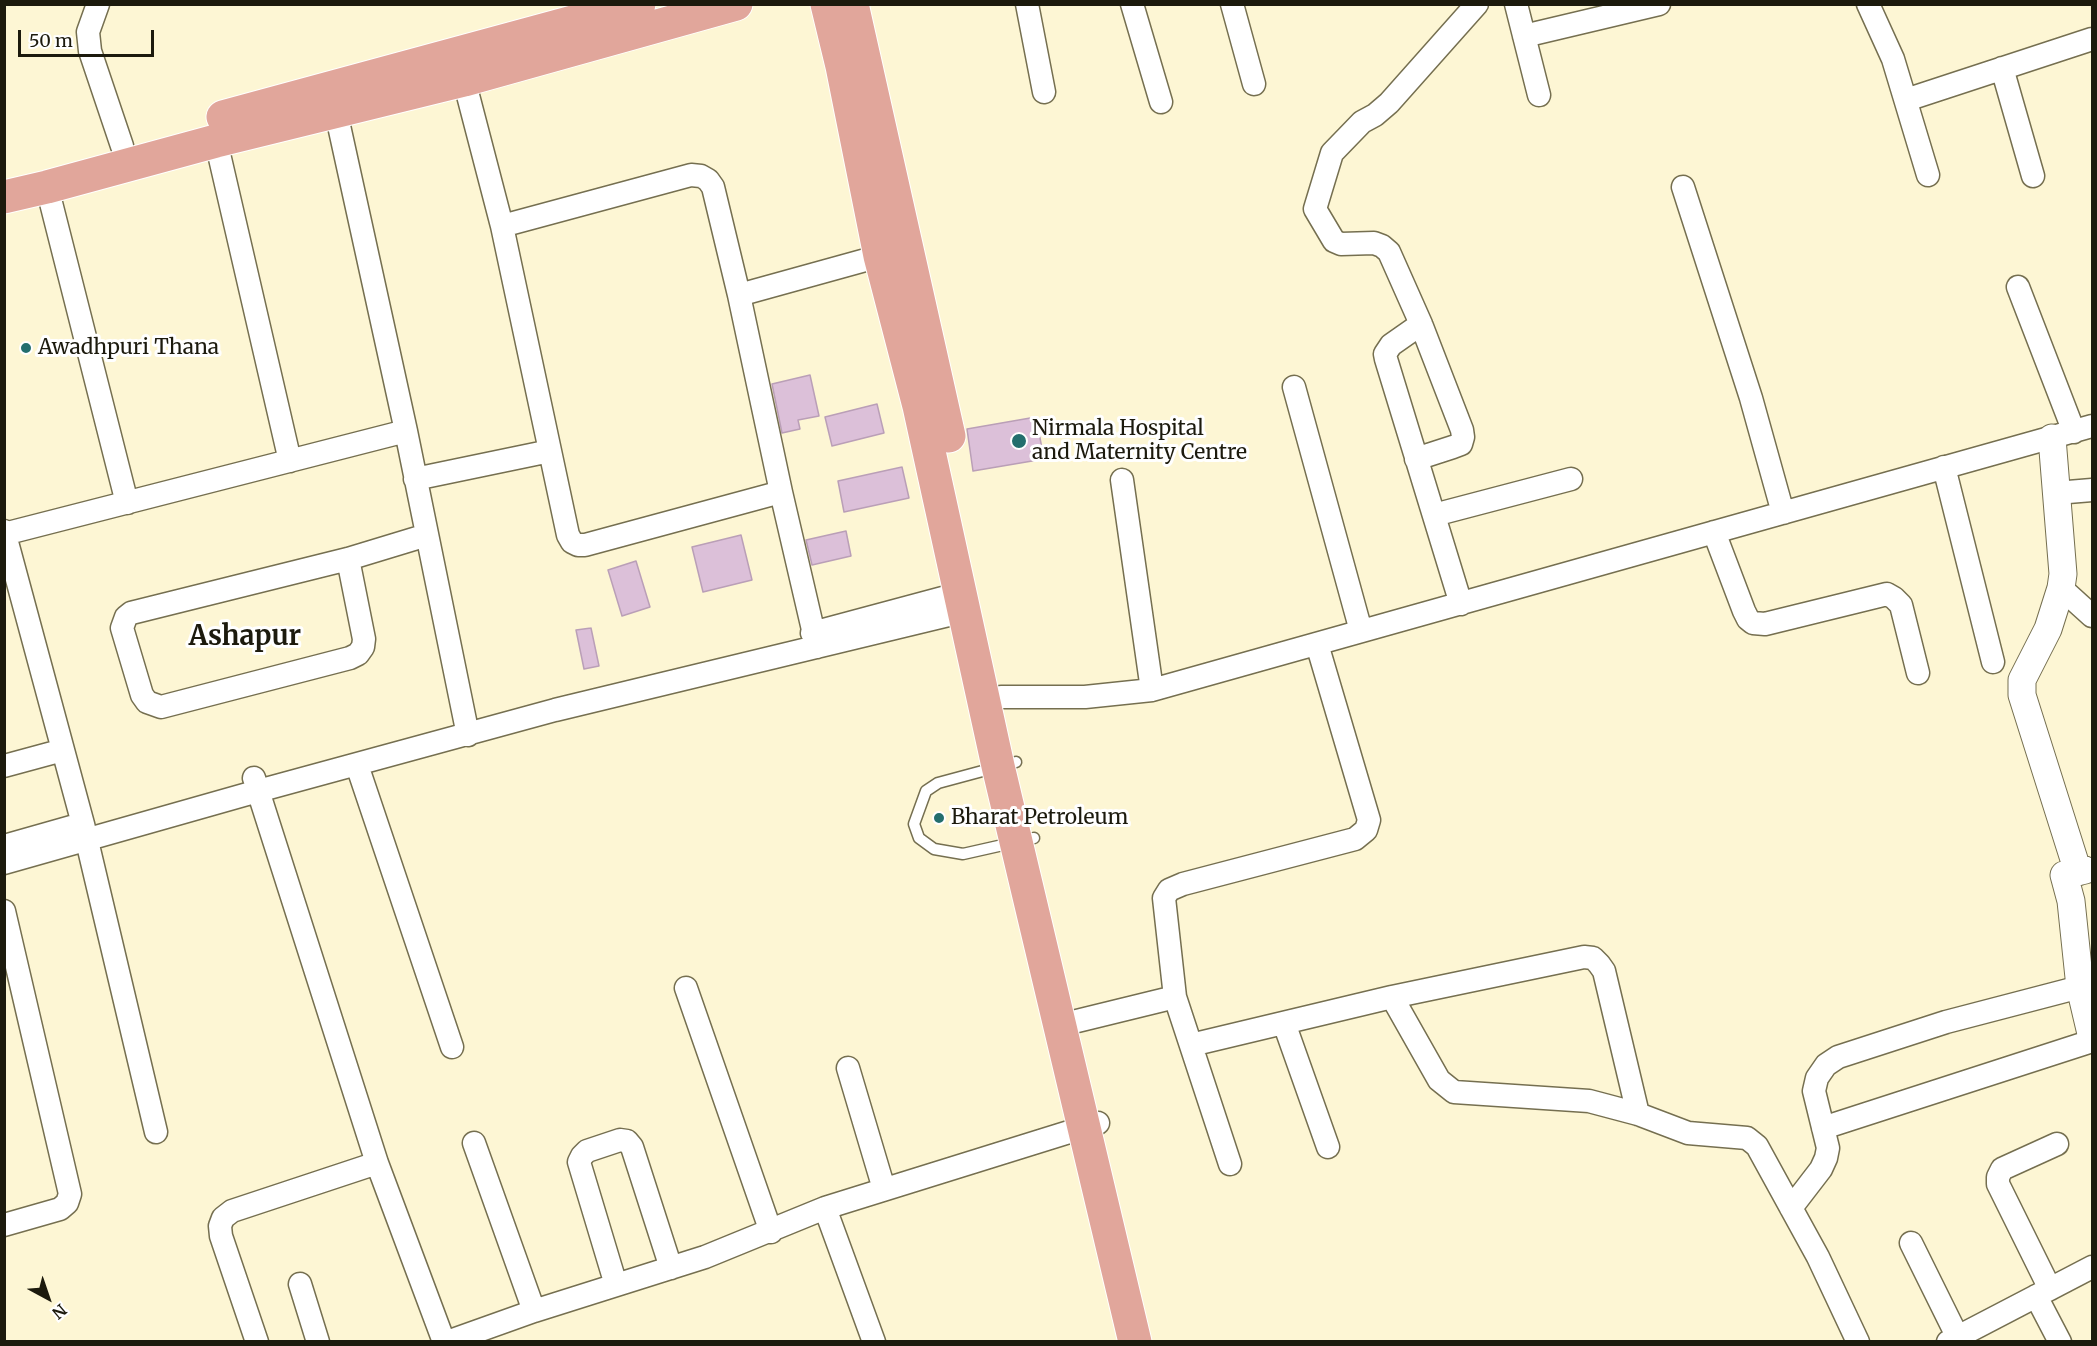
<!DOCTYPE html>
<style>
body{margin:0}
#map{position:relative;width:2097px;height:1346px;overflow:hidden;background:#fdf6d4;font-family:Merriweather,serif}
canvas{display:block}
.frame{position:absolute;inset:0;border:6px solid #1c1a0d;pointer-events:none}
.north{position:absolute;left:18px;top:1268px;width:60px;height:60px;-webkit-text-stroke:4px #fff;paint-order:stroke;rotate:140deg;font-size:16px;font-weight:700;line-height:24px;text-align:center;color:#1c1a0d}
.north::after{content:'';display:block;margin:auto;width:21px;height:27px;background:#1c1a0d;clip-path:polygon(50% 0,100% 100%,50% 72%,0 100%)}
.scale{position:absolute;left:18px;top:30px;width:136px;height:27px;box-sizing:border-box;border:3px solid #1c1a0d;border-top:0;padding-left:8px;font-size:18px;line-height:21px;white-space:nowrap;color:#1c1a0d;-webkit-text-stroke:4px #fff;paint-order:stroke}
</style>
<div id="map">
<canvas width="2097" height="1346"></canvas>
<div class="frame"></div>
<div class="north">N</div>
<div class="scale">50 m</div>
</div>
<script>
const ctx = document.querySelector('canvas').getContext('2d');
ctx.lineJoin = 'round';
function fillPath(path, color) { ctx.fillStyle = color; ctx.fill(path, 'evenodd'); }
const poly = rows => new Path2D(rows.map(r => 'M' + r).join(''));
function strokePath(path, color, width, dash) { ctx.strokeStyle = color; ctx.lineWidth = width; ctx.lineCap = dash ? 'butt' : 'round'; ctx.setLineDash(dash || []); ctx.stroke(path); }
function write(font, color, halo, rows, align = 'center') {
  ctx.font = font + ' Merriweather,serif'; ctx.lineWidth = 6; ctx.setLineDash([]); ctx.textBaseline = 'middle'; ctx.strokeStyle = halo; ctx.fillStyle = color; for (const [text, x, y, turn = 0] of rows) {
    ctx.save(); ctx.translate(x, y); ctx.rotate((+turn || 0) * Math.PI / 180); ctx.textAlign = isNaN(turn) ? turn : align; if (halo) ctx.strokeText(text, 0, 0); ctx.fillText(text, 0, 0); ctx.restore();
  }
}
const building = poly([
 [810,375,819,416,798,420,800,429,782,433,772,384,810,375],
 [877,404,884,433,832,446,825,417,877,404],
 [1036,417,1044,459,973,471,967,429,1036,417],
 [902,467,909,498,844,512,838,481,902,467],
 [846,531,851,556,812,565,806,540,846,531],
 [741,535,752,580,703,592,692,547,741,535],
 [636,561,650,607,622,616,608,570,636,561],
 [591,628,599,666,584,669,576,630,591,628]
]);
fillPath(building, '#dcc0d9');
strokePath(building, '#ba9fb7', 1.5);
const service = poly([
 [1016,762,938,783,926,791,914,824,919,838,934,849,963,854,1034,838]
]);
const minor = poly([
 [98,4,88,32,90,51,122,146],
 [1027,4,1044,92],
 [1132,4,1161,102],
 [1232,4,1254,84],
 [1516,4,1539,95],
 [1868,4,1893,59,1928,175],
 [1524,36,1659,4],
 [2002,68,2033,176],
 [464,80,502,226,568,535,572,542,578,545,585,545,781,492],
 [1906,100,2092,39],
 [336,112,406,431,468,735],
 [216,141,290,461],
 [47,187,127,503],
 [1683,187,1751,398,1783,513],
 [502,226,691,175,701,176,708,180,713,187,739,295,781,492,817,647],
 [2018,287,2074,432],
 [739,295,880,256],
 [1421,324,1391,345,1385,354,1386,359,1461,604],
 [1294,387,1361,631],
 [1416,459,1453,447,1461,444,1463,437,1462,430,1421,324,1389,252,1382,246,1374,243,1341,244,1334,241,1315,209,1332,153,1362,122,1375,115,1389,103,1477,4],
 [1944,467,1993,662],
 [415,479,550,451],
 [1122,480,1152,690],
 [2056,493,2092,490],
 [1434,515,1571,479],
 [4,531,83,824,156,1132],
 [1714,532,1744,611,1748,619,1753,623,1765,624,1887,594,1894,598,1901,605,1918,673],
 [4,534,406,431],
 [348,559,364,639,363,647,358,654,350,658,161,707,147,702,142,695,122,628,126,617,131,613,348,559,427,535],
 [2061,588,2092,616],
 [812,633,961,593],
 [1001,697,1085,697,1152,690,2092,426],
 [357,765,452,1047],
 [4,766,63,750],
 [254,778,377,1163,444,1342],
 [4,846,78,825],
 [4,863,258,791,555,710,965,611],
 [4,911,70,1194,67,1203,60,1209,4,1225],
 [686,988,771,1232],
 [1392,997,1439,1080,1454,1092,1589,1101,1638,1114,1688,1133,1747,1138,1757,1146,1818,1257,1858,1342],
 [1077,1021,1175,997],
 [1284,1023,1328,1147],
 [1191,1045,1392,997,1584,957,1593,958,1599,964,1604,971,1638,1114],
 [848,1068,884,1189],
 [1823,1128,2092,1041],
 [474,1143,534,1311],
 [1230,1164,1175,997,1164,898,1169,890,1183,884,1355,839,1366,830,1369,820,1317,644],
 [825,1208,874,1342],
 [1791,1208,1821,1169,1826,1158,1828,1148,1814,1091,1817,1078,1826,1065,1838,1057,1946,1022,2080,987],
 [1911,1243,1960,1342],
 [300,1284,318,1342],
 [616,1285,579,1162,582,1156,587,1151,620,1140,627,1141,632,1147,671,1268],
 [2050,1289,1998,1184,1998,1177,2002,1169,2057,1144],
 [2036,1296,2060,1342],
 [257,1342,221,1236,220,1226,223,1218,232,1211,377,1163],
 [447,1342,534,1311,705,1257,825,1208,1098,1123],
 [1948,1342,2092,1267]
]);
const tertiary = poly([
 [2052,438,2063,574,2061,588,2048,629,2022,680,2022,695,2078,872],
 [2085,870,2064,875,2071,901,2080,987,2092,1038]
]);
const primary = poly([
 [827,4,842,66,880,256,919,406,998,766,1135,1342],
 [852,4,949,436],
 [223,117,639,4],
 [4,197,47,187,216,141,464,80,736,4]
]);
strokePath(service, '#756f50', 13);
strokePath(minor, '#756f50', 25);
strokePath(tertiary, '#756f50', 29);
strokePath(primary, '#fff', 35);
strokePath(service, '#fff', 10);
strokePath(minor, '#fff', 22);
strokePath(tertiary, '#fff', 27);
strokePath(primary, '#e1a69b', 33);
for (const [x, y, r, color] of [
 [26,348,6,"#236e6d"],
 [1019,441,8,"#236e6d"],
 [939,818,6,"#236e6d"]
]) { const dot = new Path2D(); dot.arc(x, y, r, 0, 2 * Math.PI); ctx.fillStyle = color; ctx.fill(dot); strokePath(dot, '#fff', 2); }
write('21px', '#1c1a0d', '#fff', [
 ["Awadhpuri Thana",38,348],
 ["Nirmala Hospital",1032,429],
 ["and Maternity Centre",1032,453],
 ["Bharat Petroleum",951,818]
], 'left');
write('bold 27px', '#1c1a0d', '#fff', [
 ["Ashapur",245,637]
]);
</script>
